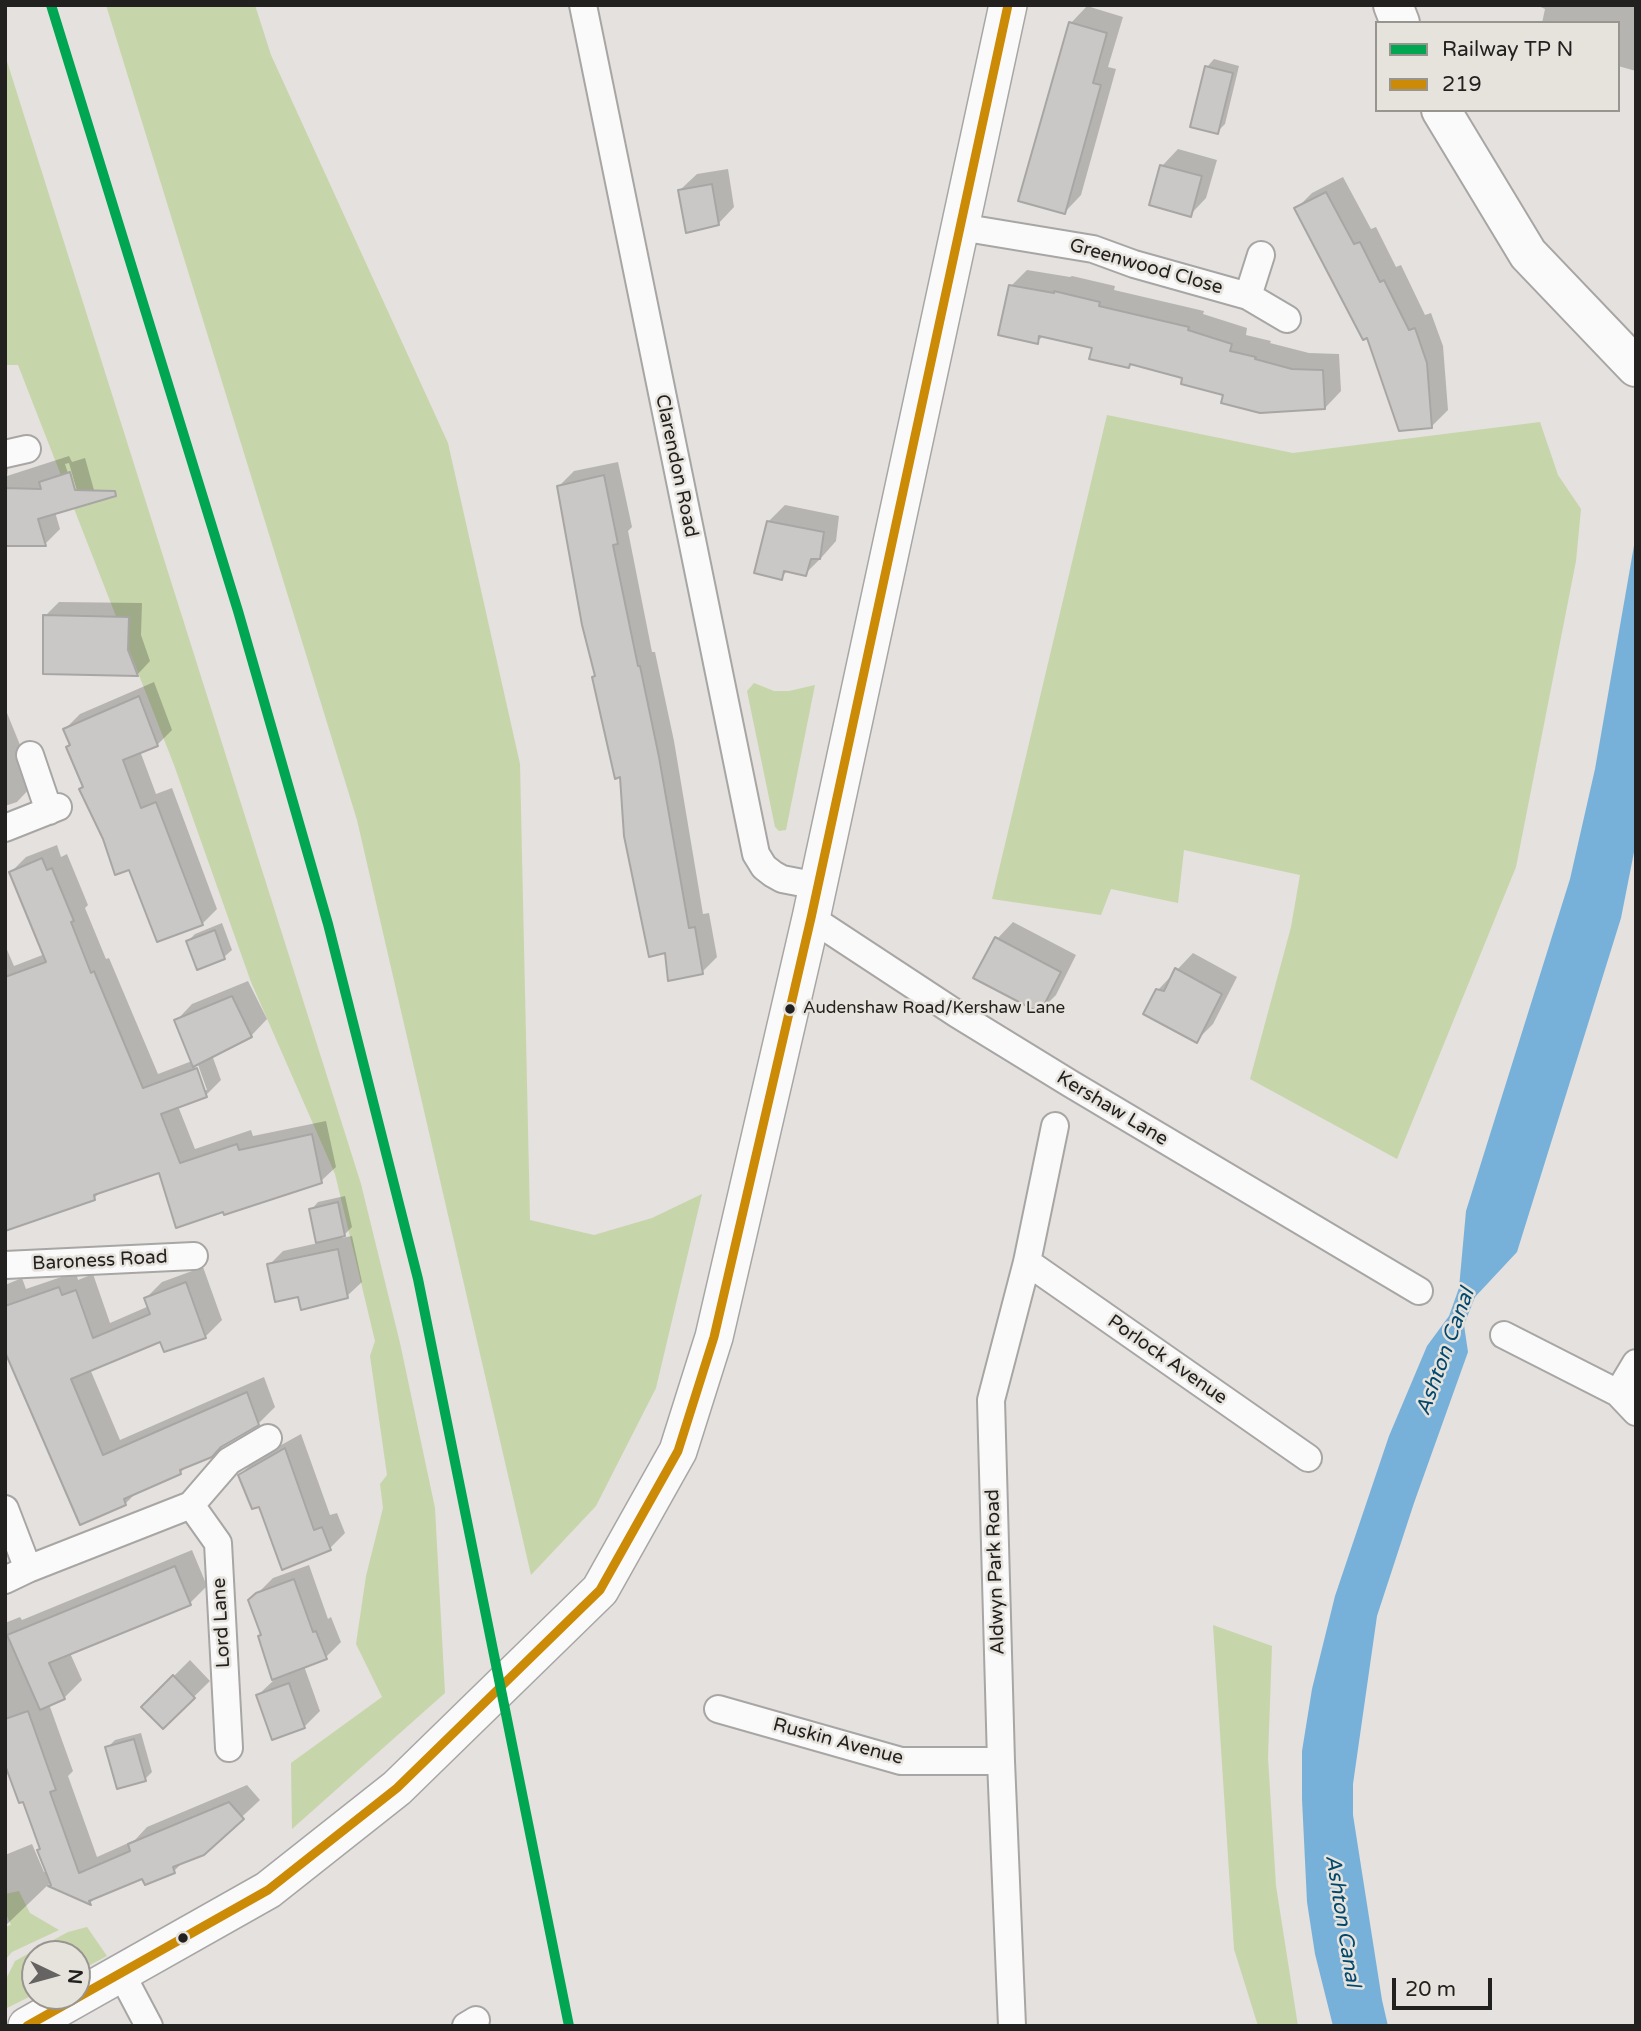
<!DOCTYPE html>
<style>
body{margin:0}
#map{position:relative;width:1641px;height:2031px;overflow:hidden;background:#e4e1de;font-family:"Varela Round",sans-serif}
canvas{display:block}
.frame{position:absolute;inset:0;border:7px solid #22211f;pointer-events:none}
.legend{position:absolute;left:1375px;top:21px;width:245px;height:91px;box-sizing:border-box;background:#e6e2dc;border:2px solid #989590;margin:0;padding:9px 12px;list-style:none;font-size:21px;color:#22211f}
.legend li{display:flex;align-items:center;gap:14px;height:35px}
.legend b{width:35px;border:2px solid #989590}
.north{position:absolute;left:21px;top:1940px;width:70px;height:70px;box-sizing:border-box;background:#e6e2dc;border:2px solid #989590;border-radius:50%;rotate:95deg;font-size:19px;font-weight:700;line-height:28px;text-align:center;color:#22211f}
.north::after{content:'';display:block;margin:auto;width:24px;height:32px;background:#666462;clip-path:polygon(50% 0,100% 100%,50% 72%,0 100%)}
.scale{position:absolute;left:1392px;top:1978px;width:100px;height:32px;box-sizing:border-box;border:4px solid #22211f;border-top:0;padding-left:9px;font-size:21px;line-height:24px;white-space:nowrap;color:#22211f;-webkit-text-stroke:5px #e6e2dc;paint-order:stroke}
</style>
<div id="map">
<canvas width="1641" height="2031"></canvas>
<div class="frame"></div>
<ul class="legend">
<li><b style="height:9px;background:#00a651"></b>Railway TP N</li>
<li><b style="height:9px;background:#cc8b06"></b>219</li>
</ul>
<div class="north">N</div>
<div class="scale">20 m</div>
</div>
<script>
const ctx = document.querySelector('canvas').getContext('2d');
ctx.lineJoin = 'round';
function fillPath(path, color) { ctx.fillStyle = color; ctx.fill(path, 'evenodd'); }
const poly = rows => new Path2D(rows.map(r => 'M' + r).join(''));
function strokePath(path, color, width, dash) { ctx.strokeStyle = color; ctx.lineWidth = width; ctx.lineCap = dash ? 'butt' : 'round'; ctx.setLineDash(dash || []); ctx.stroke(path); }
function write(font, color, halo, rows, align = 'center') {
  ctx.font = font + ' "Varela Round",sans-serif'; ctx.lineWidth = 5; ctx.setLineDash([]); ctx.textBaseline = 'middle'; ctx.strokeStyle = halo; ctx.fillStyle = color; for (const [text, x, y, turn = 0] of rows) {
    ctx.save(); ctx.translate(x, y); ctx.rotate((+turn || 0) * Math.PI / 180); ctx.textAlign = isNaN(turn) ? turn : align; if (halo) ctx.strokeText(text, 0, 0); ctx.fillText(text, 0, 0); ctx.restore();
  }
}
fillPath(poly([
 [106,5,255,5,271,55,448,443,520,764,530,1220,594,1235,652,1218,702,1194,656,1388,596,1506,531,1575,357,820],
 [5,55,361,1184,400,1343,435,1508,445,1693,292,1829,291,1763,382,1697,356,1644,366,1576,383,1508,380,1484,387,1475,370,1356,375,1341,335,1174,251,982,174,765,18,365,5,365],
 [1107,415,1293,453,1540,422,1558,475,1581,509,1576,561,1516,867,1397,1159,1250,1079,1291,927,1300,875,1184,850,1178,903,1111,889,1101,915,992,899],
 [754,683,774,691,789,691,815,685,786,830,779,831,775,827,747,691],
 [1213,1625,1272,1646,1268,1758,1276,1886,1298,2026,1258,2026,1234,1949],
 [19,1891,30,1913,59,1930,12,1952,5,1960,5,1927,11,1925,5,1912,5,1894],
 [87,1927,107,1956,77,1972,77,1954,35,1954,35,1994,5,2009,5,1981,15,1961,68,1932]
]), '#c7d5aa');
fillPath(poly([
 [1636,534,1636,842,1621,918,1517,1252,1475,1297,1464,1325,1468,1352,1414,1503,1377,1616,1353,1784,1353,1815,1382,2000,1388,2026,1333,2026,1315,1954,1307,1902,1302,1799,1302,1751,1312,1689,1335,1596,1389,1436,1427,1346,1449,1316,1459,1288,1466,1211,1570,879,1595,769]
]), '#77b1da');
fillPath(poly([
 [1536,5,1636,5,1636,71,1618,66,1618,23,1542,23,1545,9],
 [1087,6,1123,17,1108,67,1116,69,1081,195,1065,212,1071,23],
 [1214,59,1239,66,1225,124,1217,132,1207,67],
 [1178,149,1217,160,1206,198,1190,215,1162,166],
 [728,169,734,207,718,224,680,190,697,174],
 [1343,177,1371,229,1376,227,1396,267,1401,265,1425,315,1431,313,1443,346,1448,410,1431,427,1368,335,1296,209,1312,193],
 [1027,270,1070,277,1072,276,1115,286,1114,290,1204,311,1203,314,1247,328,1246,335,1271,341,1270,343,1309,353,1339,354,1341,391,1325,408,1225,394,1184,376,1131,363,1128,366,1094,347,1044,335,1037,342,1011,286],
 [69,456,72,462,85,458,94,490,79,505,55,512,60,529,45,544,5,544,5,466,8,466,7,476],
 [69,463,79,498,76,498,65,464],
 [618,462,632,527,628,531,652,652,655,652,674,741,703,914,709,913,717,957,702,972,666,951,597,675,559,486,574,471],
 [785,505,839,516,836,541,821,558,805,574,788,570,781,578,768,522],
 [59,602,142,603,141,635,150,661,137,675,45,616],
 [154,682,172,730,157,745,140,751,156,794,172,788,217,909,202,924,130,867,84,786,68,747,72,743,65,729,80,714],
 [5,708,31,772,32,786,17,802,5,806],
 [57,845,61,857,67,854,88,905,85,908,106,959,109,958,158,1074,192,1061,176,1021,192,1004,248,981,267,1019,251,1036,212,1055,221,1080,206,1095,178,1106,195,1149,251,1130,253,1136,326,1121,336,1167,321,1181,160,1171,103,1190,94,1198,5,1050,5,945,14,966,45,954,11,872,26,857],
 [196,1059,207,1090,203,1090,192,1060],
 [1013,922,1076,955,1056,995,1040,1011,997,939],
 [222,923,232,950,224,957,198,968,188,941,195,934],
 [1193,953,1237,977,1213,1024,1196,1041,1158,990],
 [345,1196,352,1227,341,1238,352,1236,362,1282,347,1296,299,1295,269,1265,283,1251,318,1243,311,1210,318,1202],
 [203,1267,222,1320,205,1337,161,1340,90,1369,120,1440,264,1377,275,1407,258,1424,188,1465,180,1473,138,1491,125,1504,5,1347,5,1285,22,1278,26,1289,76,1272,78,1280,93,1274,110,1323,149,1306,146,1298,162,1282],
 [301,1434,330,1515,337,1513,345,1533,330,1548,260,1505,240,1475,256,1459],
 [192,1550,207,1586,190,1603,70,1653,82,1680,64,1698,49,1704,73,1771,68,1776,97,1857,135,1840,147,1827,247,1785,260,1800,203,1853,184,1861,174,1871,143,1877,97,1896,90,1903,49,1884,5,1926,5,1855,32,1844,44,1872,47,1871,24,1800,5,1760,5,1623,20,1617,22,1620],
 [309,1565,328,1619,331,1617,341,1642,326,1657,304,1666,320,1711,304,1727,258,1695,274,1680,260,1637,262,1635,250,1601,273,1578],
 [190,1660,210,1681,163,1727,143,1707],
 [141,1733,152,1772,145,1779,107,1748,115,1740]
]), '#0003');
const building = poly([
 [1069,22,1107,33,1093,83,1101,85,1065,214,1018,201,1069,22],
 [1205,66,1233,73,1218,134,1190,127,1205,66],
 [1160,165,1202,176,1191,217,1149,205,1160,165],
 [712,184,719,225,686,233,678,190,712,184],
 [1326,192,1354,244,1360,242,1380,282,1384,280,1409,330,1415,328,1427,363,1432,428,1399,431,1367,338,1363,340,1294,208,1326,192],
 [1009,285,1054,293,1054,291,1100,302,1099,306,1189,327,1188,330,1232,344,1230,351,1256,357,1255,359,1292,369,1323,370,1325,409,1260,413,1221,403,1223,395,1181,384,1182,378,1130,364,1129,368,1089,359,1092,348,1039,336,1038,344,998,335,1009,285],
 [70,472,75,490,115,491,116,496,38,519,46,546,5,546,5,488,41,489,39,482,70,472],
 [604,475,618,544,613,545,638,666,640,666,659,757,689,928,695,927,703,974,668,981,665,953,649,957,624,836,620,777,615,779,592,677,595,676,582,625,557,486,604,475],
 [767,521,824,532,820,559,811,559,806,576,784,571,782,580,754,573,767,521],
 [43,615,129,617,128,650,138,676,43,674,43,615],
 [139,696,158,746,123,760,141,808,156,802,203,925,157,942,129,870,115,875,103,839,79,789,83,787,66,747,70,745,63,729,139,696],
 [42,858,47,870,52,868,74,921,71,922,91,973,94,971,143,1088,197,1068,207,1097,161,1114,180,1163,237,1144,239,1150,312,1134,322,1183,224,1215,223,1212,176,1228,159,1173,94,1195,95,1200,5,1231,5,977,46,962,9,872,42,858],
 [215,930,225,959,197,970,186,941,215,930],
 [995,937,1061,972,1040,1013,973,978,995,937],
 [1175,968,1222,994,1197,1043,1143,1014,1156,989,1164,991,1175,968],
 [232,996,252,1037,193,1067,174,1020,232,996],
 [338,1202,345,1236,316,1243,309,1209,338,1202],
 [338,1249,348,1298,301,1310,298,1297,275,1302,267,1264,338,1249],
 [186,1282,206,1338,164,1352,160,1342,71,1379,103,1455,247,1392,259,1425,221,1447,212,1457,180,1470,181,1474,124,1499,126,1505,80,1525,5,1352,5,1306,59,1287,62,1295,76,1290,93,1338,150,1314,144,1298,186,1282],
 [285,1448,314,1530,322,1527,331,1550,282,1570,259,1507,252,1509,238,1475,285,1448],
 [175,1566,191,1605,49,1663,65,1699,40,1710,7,1635,175,1566],
 [294,1579,313,1632,316,1631,327,1659,272,1680,258,1636,261,1635,248,1600,256,1593,294,1579],
 [173,1675,195,1698,163,1729,141,1707,173,1675],
 [289,1683,305,1728,272,1740,256,1695,289,1683],
 [28,1711,56,1790,50,1792,79,1873,130,1851,128,1844,229,1802,244,1819,204,1855,173,1867,175,1873,145,1885,142,1879,89,1901,91,1905,48,1886,51,1885,37,1850,40,1849,23,1802,19,1803,5,1765,5,1719,28,1711],
 [134,1739,146,1781,117,1789,105,1747,134,1739]
]);
fillPath(building, '#cac8c6');
strokePath(building, '#a8a6a4', 2);
const street = poly([
 [583,5,756,854,764,867,773,874,782,879,818,886],
 [960,227,1093,249,1134,264,1248,296,1287,319],
 [1248,296,1261,255],
 [5,454,27,449],
 [30,755,49,811],
 [5,828,58,807],
 [811,918,957,1014,1071,1084,1419,1291],
 [1027,1262,1308,1458],
 [5,1265,194,1256],
 [1504,1335,1618,1393,1636,1412],
 [1618,1393,1636,1363],
 [191,1505,229,1461,268,1438],
 [5,1509,28,1569,191,1505,218,1543,229,1748],
 [5,1580,28,1569],
 [718,1709,901,1761,1001,1761],
 [121,1973,149,2026],
 [466,2026,476,2020],
 [1012,2026,1001,1761,991,1400,1027,1262,1055,1126]
]);
const secondary = poly([
 [27,2026,268,1890,397,1788,600,1590,678,1451,714,1337,811,918,1008,5]
]);
const highway = poly([
 [1393,5,1400,23],
 [1441,110,1528,254,1636,367]
]);
strokePath(street, '#a8a6a4', 30);
strokePath(secondary, '#a8a6a4', 40);
strokePath(highway, '#a8a6a4', 42);
strokePath(street, '#fbfafa', 26);
strokePath(secondary, '#fbfafa', 37);
strokePath(highway, '#fbfafa', 38);
strokePath(poly([
 [27,2026,268,1890,397,1788,600,1590,678,1451,714,1337,811,918,1008,5]
]), '#cc8b06', 9);
strokePath(poly([
 [51,5,238,611,328,924,418,1279,569,2026]
]), '#00a651', 10);
for (const [x, y, r, color] of [
 [790,1009,6,"#22211f"],
 [183,1938,6,"#22211f"]
]) { const dot = new Path2D(); dot.arc(x, y, r, 0, 2 * Math.PI); ctx.fillStyle = color; ctx.fill(dot); strokePath(dot, '#e6e2dc', 2.5); }
write('17px', '#22211f', '#e6e2dc', [
 ["Audenshaw Road/Kershaw Lane",803,1009]
], 'left');
write('19px', '#22211f', '#e6e2dc', [
 ["Greenwood Close",1146,267,16],
 ["Clarendon Road",676,466,78],
 ["Kershaw Lane",1112,1109,31],
 ["Baroness Road",100,1261,-3],
 ["Porlock Avenue",1167,1360,35],
 ["Aldwyn Park Road",996,1572,-92],
 ["Lord Lane",222,1623,-93],
 ["Ruskin Avenue",838,1742,15]
]);
write('italic 21px', '#01486f', '#e6e2dc', [
 ["Ashton Canal",1446,1352,-70],
 ["Ashton Canal",1342,1921,81]
]);
</script>
